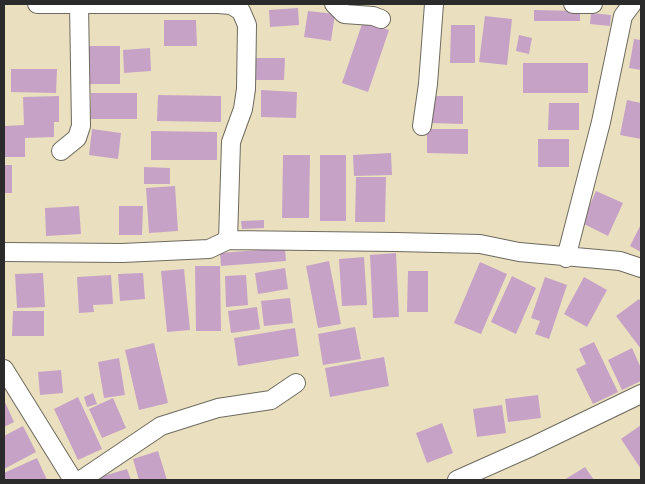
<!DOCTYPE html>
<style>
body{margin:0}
#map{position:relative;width:645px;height:484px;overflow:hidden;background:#eae0bf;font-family:"Gochi Hand",sans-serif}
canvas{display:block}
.frame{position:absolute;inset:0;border:5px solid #2b2b2b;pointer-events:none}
</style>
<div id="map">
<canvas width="645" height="484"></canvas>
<div class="frame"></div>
</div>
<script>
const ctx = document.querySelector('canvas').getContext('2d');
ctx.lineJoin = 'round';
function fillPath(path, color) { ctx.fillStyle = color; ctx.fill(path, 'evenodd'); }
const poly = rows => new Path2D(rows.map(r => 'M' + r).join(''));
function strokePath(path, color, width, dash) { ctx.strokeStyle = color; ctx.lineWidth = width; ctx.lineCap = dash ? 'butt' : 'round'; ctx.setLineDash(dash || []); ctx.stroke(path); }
fillPath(poly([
 [298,8,299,25,270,27,269,10],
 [534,10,580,11,580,21,534,21],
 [308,11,335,14,331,41,304,37],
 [591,13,611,15,610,26,590,24],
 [485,16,512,19,507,65,479,62],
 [164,20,196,20,197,46,164,46],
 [363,21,389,30,368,92,342,83],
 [451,25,475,25,475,63,450,63],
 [519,35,532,38,529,54,516,51],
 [634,39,641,40,641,70,629,68],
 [89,46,120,46,120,84,89,84],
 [150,48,151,71,124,73,123,50],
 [256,58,285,58,284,80,256,80],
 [523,63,588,63,588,93,523,93],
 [11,69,57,69,56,93,11,92],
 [261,90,297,92,296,118,261,117],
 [91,93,137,93,137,119,91,119],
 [158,95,221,96,221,122,157,121],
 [59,96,59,122,54,122,54,137,25,138,25,157,4,157,4,126,24,125,23,97],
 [431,96,463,96,463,124,430,123],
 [627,100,641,103,641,139,620,135],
 [549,103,579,103,579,130,548,130],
 [92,129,121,133,118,159,89,155],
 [427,129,468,129,468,154,427,153],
 [151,131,217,132,217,160,151,160],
 [538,139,569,139,569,167,538,167],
 [391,153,392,175,354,176,353,155],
 [283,155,310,155,309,218,282,218],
 [320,155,346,155,346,221,320,221],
 [4,165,12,165,12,193,4,193],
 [144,167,170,168,170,184,144,184],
 [356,177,386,177,385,222,355,222],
 [175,186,178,231,149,233,146,188],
 [596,191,623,203,608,236,582,223],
 [79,206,81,234,46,236,45,208],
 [119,206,143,206,142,235,119,235],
 [264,220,264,228,242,229,241,221],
 [641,224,641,252,630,246],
 [285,248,286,261,221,266,220,253],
 [396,253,399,317,373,318,370,255],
 [364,257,367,305,342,306,339,259],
 [329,261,341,324,318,328,306,266],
 [480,262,507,274,481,334,454,323],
 [195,266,220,266,221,331,196,331],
 [285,268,288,289,258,294,255,273],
 [184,269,190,330,167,332,161,271],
 [408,271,428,271,428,312,407,312],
 [43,273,45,307,17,308,15,274],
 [143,273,145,299,120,301,118,274],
 [111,275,113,304,93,305,94,312,79,313,77,277],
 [246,275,248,305,226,307,225,276],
 [512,276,536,288,516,334,491,322],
 [545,277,567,285,549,339,535,334,540,321,531,318],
 [584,277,607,290,587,327,564,314],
 [290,298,293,323,264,326,261,301],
 [639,299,641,302,641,349,616,316],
 [257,307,260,329,231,333,228,311],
 [13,311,44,311,44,336,12,336],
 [355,327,361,359,323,365,318,334],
 [295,328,299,356,238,366,234,338],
 [594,342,618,392,593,404,576,369,586,364,579,349],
 [154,343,168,403,139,410,125,350],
 [632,348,641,368,641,381,622,390,608,360],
 [384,357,389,386,330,397,325,368],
 [119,358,125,395,104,398,98,362],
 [61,370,63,393,40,395,38,372],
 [93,393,97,404,87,407,84,397],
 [538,395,541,418,508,422,505,399],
 [78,397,102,449,78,460,54,409],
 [113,398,126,428,102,438,89,409],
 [4,400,14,422,4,427],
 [502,405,506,433,477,437,473,409],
 [442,423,453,453,427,463,416,433],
 [641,425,641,469,621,439],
 [23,426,36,452,4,469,4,436],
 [158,451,167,480,139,480,133,459],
 [37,458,47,480,4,480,4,473],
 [585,467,594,480,564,480],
 [127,469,131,480,101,480,100,477]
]), '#c6a2c7');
const street = poly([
 [37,4,218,4,231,5,241,11,247,25,246,89,243,109,231,142,228,240],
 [334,4,344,14,373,16,381,19],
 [573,4,593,4],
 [422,126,428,84,434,4],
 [61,151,77,138,81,126,79,4],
 [4,252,122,253,209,249,228,240,396,242,480,244,519,252,620,261,641,268],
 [566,258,601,122,623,16,632,4],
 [4,369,73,480],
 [81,480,161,426,218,408,271,400,296,383],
 [457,480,531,447,641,394]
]);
strokePath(street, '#6e6a5f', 20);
strokePath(street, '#fff', 18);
</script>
